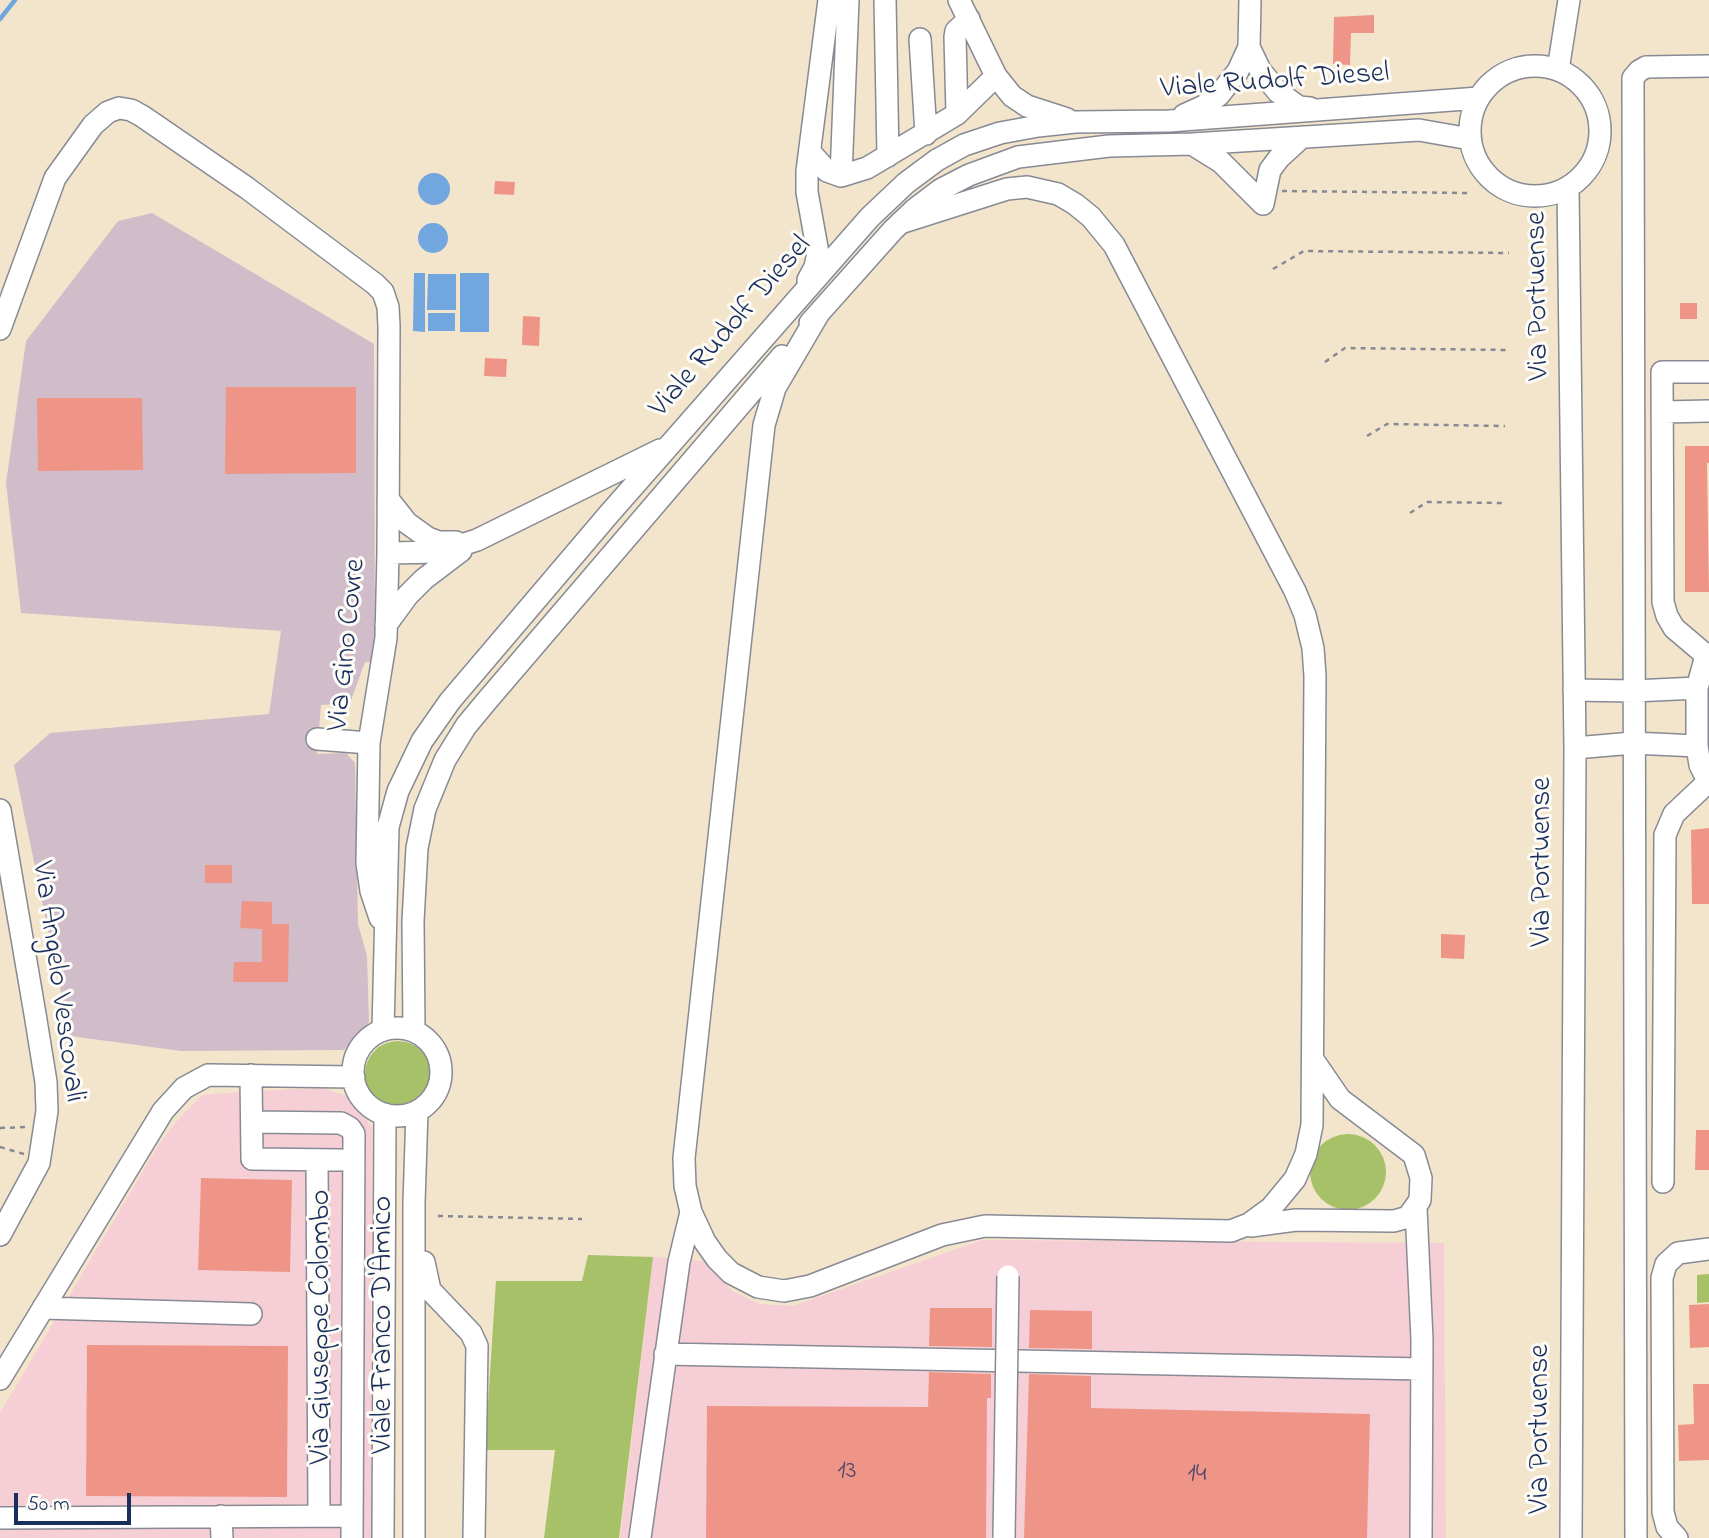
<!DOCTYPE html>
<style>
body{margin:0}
#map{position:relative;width:1709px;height:1538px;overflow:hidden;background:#f3e5cb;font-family:"Indie Flower",sans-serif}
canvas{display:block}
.scale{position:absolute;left:14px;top:1493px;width:117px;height:32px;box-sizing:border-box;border:4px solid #1b2f5e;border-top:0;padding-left:9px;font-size:21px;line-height:24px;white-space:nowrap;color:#1b2f5e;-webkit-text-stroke:5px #fdfcf7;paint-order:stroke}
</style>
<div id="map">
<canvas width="1709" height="1538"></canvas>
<div class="scale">50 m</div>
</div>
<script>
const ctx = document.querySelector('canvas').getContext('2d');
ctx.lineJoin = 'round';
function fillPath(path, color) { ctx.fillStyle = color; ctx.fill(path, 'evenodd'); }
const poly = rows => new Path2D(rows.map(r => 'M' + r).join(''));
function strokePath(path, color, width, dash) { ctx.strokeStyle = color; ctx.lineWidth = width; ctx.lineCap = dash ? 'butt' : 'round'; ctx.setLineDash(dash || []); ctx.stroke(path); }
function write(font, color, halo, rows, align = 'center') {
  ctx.font = font + ' "Indie Flower",sans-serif'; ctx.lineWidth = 6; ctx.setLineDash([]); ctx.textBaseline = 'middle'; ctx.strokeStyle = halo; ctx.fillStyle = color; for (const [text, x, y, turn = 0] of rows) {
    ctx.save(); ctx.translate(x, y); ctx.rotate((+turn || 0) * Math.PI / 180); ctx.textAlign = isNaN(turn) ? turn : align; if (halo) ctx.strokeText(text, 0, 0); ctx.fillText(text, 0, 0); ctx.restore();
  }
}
fillPath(poly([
 [323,1088,349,1097,372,1127,371,1538,0,1538,0,1413,159,1144,181,1116,202,1095,252,1091],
 [982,1240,1444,1243,1446,1538,620,1538,653,1257,705,1261,732,1291,760,1304,793,1306]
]), '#f6cfd6');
fillPath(poly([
 [152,213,374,344,375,662,365,662,350,703,321,705,317,754,346,753,355,763,358,924,367,956,369,1022,344,1050,181,1051,70,1036,14,765,50,733,269,714,281,631,21,613,6,483,26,341,118,221]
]), '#d1bdc9');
fillPath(poly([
 '365 1074a33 33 0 1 1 66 0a33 33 0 1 1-66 0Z',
 '1310 1172a38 38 0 1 1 76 0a38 38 0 1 1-76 0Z',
 [588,1255,653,1257,619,1538,544,1538,555,1450,485,1450,496,1281,582,1281],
 [1709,1274,1709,1302,1697,1303,1697,1275]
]), '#a6c167');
fillPath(poly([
 '418 189a16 16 0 1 1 32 0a16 16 0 1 1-32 0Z',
 '418 238a15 15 0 1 1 30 0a15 15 0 1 1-30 0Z',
 [414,273,425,273,425,332,413,331],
 [460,273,489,273,489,332,460,332],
 [428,274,456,274,456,310,427,310],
 [428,313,455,313,455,331,428,331]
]), '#72a6df');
strokePath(poly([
 [0,19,15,0]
]), '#72a6df', 4.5);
fillPath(poly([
 [1374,15,1374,33,1351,33,1350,65,1333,64,1334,17],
 [495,181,515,182,514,195,494,194],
 [1680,303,1697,303,1697,319,1680,319],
 [523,316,540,317,539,346,522,345],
 [485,358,507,359,506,377,484,376],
 [226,387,356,387,356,473,225,474],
 [37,398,142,398,143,470,38,471],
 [1685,446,1709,446,1709,463,1707,463,1709,592,1685,592],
 [1709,828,1709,904,1692,904,1691,830],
 [205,865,232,865,232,883,205,883],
 [242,901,272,902,272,924,289,924,288,982,233,982,234,962,262,962,262,929,240,928],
 [1441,934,1465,935,1464,959,1441,958],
 [1696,1130,1709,1130,1709,1170,1695,1170],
 [201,1178,292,1180,290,1272,198,1270],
 [1709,1304,1709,1347,1690,1348,1689,1305],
 [930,1308,992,1308,992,1347,929,1346],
 [1030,1310,1092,1311,1092,1349,1029,1348],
 [87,1345,288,1346,287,1497,86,1496],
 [929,1372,991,1374,991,1398,987,1398,986,1538,706,1538,707,1406,928,1407],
 [1029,1374,1091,1376,1091,1408,1370,1414,1367,1538,1024,1538],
 [1693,1384,1709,1384,1709,1460,1679,1461,1678,1425,1694,1424]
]), '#ee9588');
const minor = poly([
 [885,0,888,156],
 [959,0,996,76,1012,96,1027,106,1067,119],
 [920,39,926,134],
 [1249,47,1250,0],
 '1470 131a65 65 0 1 1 130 0a65 65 0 1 1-130 0Z',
 [1558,70,1569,0],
 [957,114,955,37,956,31,969,19],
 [1184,115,1204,106,1219,95,1238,71,1249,47,1260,70,1278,92,1299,107,1310,108],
 [1192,144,1221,162,1263,204,1270,170,1279,158,1302,137],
 [810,152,827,171,841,176,867,168,957,114,996,76],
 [841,176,848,0],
 [1568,187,1575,748,1571,1538],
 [808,280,815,267,818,253,807,192,807,171,829,0],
 [819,313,775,388,764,425,684,1158,685,1186,691,1212,705,1242,717,1259,731,1273,758,1287,784,1291,810,1286,942,1235,985,1226,1231,1231,1249,1224,1271,1208,1295,1179,1306,1154,1312,1125,1315,676,1313,648,1305,615,1295,591,1114,245,1091,217,1075,204,1058,194,1027,187,1007,189,900,223],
 [810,323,893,230,915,209,940,190,969,175,1018,157,1109,146,1192,144,1419,130,1470,139],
 [0,329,55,178,93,125,108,112,119,108,131,110,142,116,247,188,375,284,383,292,388,307,389,326,388,553,386,638,369,743,367,863,371,891,380,918],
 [1663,412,1709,411],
 [388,499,407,523,428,538,439,542,456,542],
 [388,553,439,552,477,540,660,450],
 [386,625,408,595,424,579,461,551],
 [1709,654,1704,663,1697,688,1697,746,1700,765,1709,783],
 [1707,656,1674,628,1667,616,1663,602,1662,372,1709,372],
 [1574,690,1634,691,1697,688],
 [317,739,369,743],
 [1575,748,1633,743,1697,746],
 [0,810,35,1014,46,1082,47,1111,39,1163,0,1235],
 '353 1072a44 44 0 1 1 88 0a44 44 0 1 1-88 0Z',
 [383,1030,388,827,398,791,422,741,450,701,609,514,870,217,906,183,937,160,964,145,1000,133,1038,126,1075,122,1169,121,1479,98],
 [414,1031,413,921,417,848,425,809,445,760,466,726,485,703,782,356],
 [251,1075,252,1159,341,1160],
 [252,1122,341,1123,350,1128,354,1134,352,1538],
 [317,1160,319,1515],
 [1663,1182,1665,835,1674,814,1708,782],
 [1416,1208,1422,1340,1421,1538],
 [1251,1226,1296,1220,1394,1221,1408,1217,1420,1200,1421,1178,1414,1155,1340,1099,1314,1061],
 [424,1262,430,1290,471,1333,477,1346,474,1538],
 [43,1308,251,1314],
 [665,1354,1422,1369],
 [0,1379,163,1111,184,1088,208,1075,354,1077],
 [221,1516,222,1538],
 [0,1518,352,1516],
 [383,1538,385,1114],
 [414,1538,414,1203,417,1111],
 [640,1538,679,1262,691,1212],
 [1636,1538,1633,78,1639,71,1646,67,1709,66],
 [1677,1538,1667,1527,1663,1512,1662,1278,1666,1264,1678,1253,1709,1249]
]);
strokePath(minor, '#878a94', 24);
strokePath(poly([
 [1282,191,1467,193],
 [1273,269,1304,251,1509,253],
 [1325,362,1345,348,1506,350],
 [1367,436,1387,424,1505,426],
 [1410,513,1427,502,1504,503],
 [0,1128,28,1127],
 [0,1147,24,1154],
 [438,1216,582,1219]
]), '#878a94', 2.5, [5, 5]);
strokePath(minor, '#fff', 21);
const minorBridge = poly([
 [1004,1538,1008,1276]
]);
strokePath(minorBridge, '#878a94', 24, []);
strokePath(minorBridge, '#fff', 21);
write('26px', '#504868', null, [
 ["13",847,1473],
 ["14",1197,1476]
]);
write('30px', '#1b2f5e', '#fdfcf7', [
 ["Viale Rudolf Diesel",1275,83,-4],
 ["Via Portuense",1540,296,-91],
 ["Viale Rudolf Diesel",732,328,-49],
 ["Via Gino Covre",349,645,-84],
 ["Via Portuense",1544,862,-90],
 ["Via Angelo Vescovali",56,982,82],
 ["Viale Franco D'Amico",385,1325,-90],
 ["Via Giuseppe Colombo",323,1327,-90],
 ["Via Portuense",1542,1429,-90]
]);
</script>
